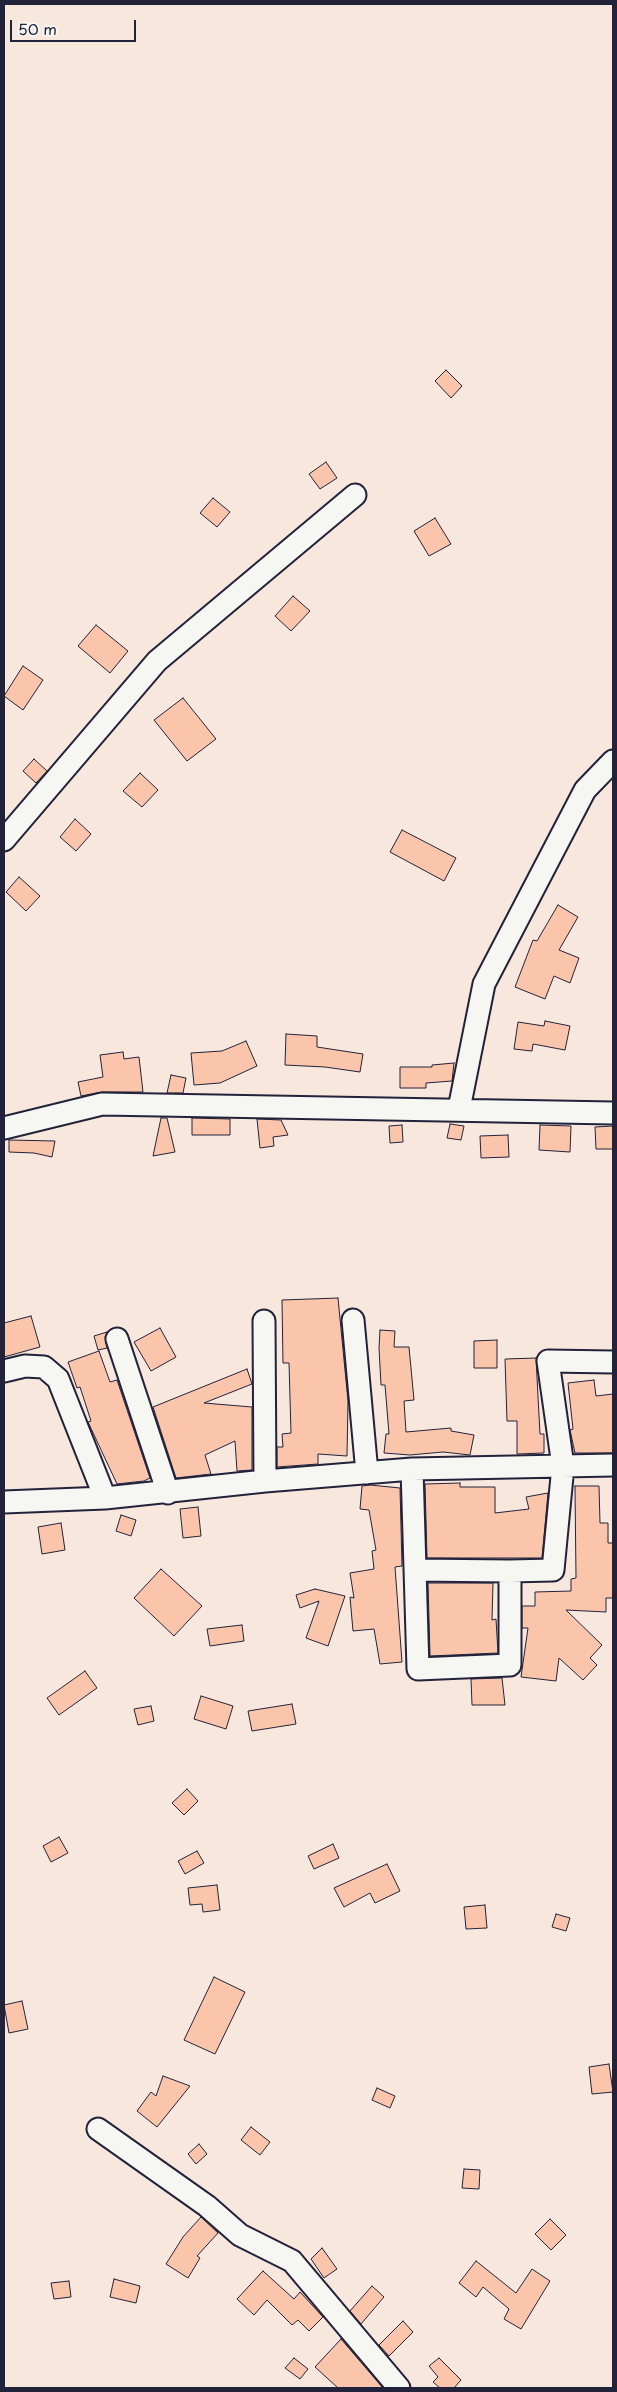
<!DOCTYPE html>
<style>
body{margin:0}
#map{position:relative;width:617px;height:2392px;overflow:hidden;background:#f8e7dd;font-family:"Playpen Sans",sans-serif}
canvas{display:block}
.frame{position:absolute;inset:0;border:5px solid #22223b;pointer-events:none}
.scale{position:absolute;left:10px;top:20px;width:126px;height:22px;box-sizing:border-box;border:2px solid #22223b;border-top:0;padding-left:6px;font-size:15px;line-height:18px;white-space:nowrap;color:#22223b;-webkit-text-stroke:4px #f6f6f2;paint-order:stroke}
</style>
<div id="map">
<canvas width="617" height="2392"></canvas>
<div class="frame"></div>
<div class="scale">50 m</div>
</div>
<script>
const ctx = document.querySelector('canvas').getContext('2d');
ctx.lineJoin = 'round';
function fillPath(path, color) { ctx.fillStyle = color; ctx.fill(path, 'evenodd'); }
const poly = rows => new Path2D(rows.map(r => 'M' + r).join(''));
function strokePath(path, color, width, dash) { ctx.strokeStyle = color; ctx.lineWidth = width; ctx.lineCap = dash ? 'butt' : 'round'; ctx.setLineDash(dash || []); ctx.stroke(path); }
const building = poly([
 [446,370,462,386,451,398,435,381,446,370],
 [326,462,337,478,320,489,309,474,326,462],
 [213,498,230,512,217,527,200,513,213,498],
 [435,518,451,544,429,556,414,531,435,518],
 [293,596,310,611,291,631,275,616,293,596],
 [96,625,128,651,110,673,78,646,96,625],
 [23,666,43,680,23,710,4,696,23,666],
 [183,698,216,739,187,761,154,720,183,698],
 [34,759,47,771,36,783,23,771,34,759],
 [140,773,158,790,142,807,123,791,140,773],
 [75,819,91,834,76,851,60,837,75,819],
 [402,830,456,858,444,881,390,852,402,830],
 [19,877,40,896,26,911,6,892,19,877],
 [558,905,578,917,559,950,579,958,570,983,554,976,545,999,515,987,533,940,537,941,558,905],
 [545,1021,570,1026,565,1050,533,1044,532,1051,514,1049,518,1022,544,1026,545,1021],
 [286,1034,317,1036,317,1047,363,1054,360,1072,325,1067,285,1065,286,1034],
 [246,1041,257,1066,220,1083,194,1085,191,1053,222,1051,246,1041],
 [123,1052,124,1059,139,1057,143,1092,102,1092,81,1096,78,1082,103,1077,100,1055,123,1052],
 [454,1063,452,1081,426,1083,426,1088,400,1088,400,1067,432,1067,432,1065,454,1063],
 [171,1075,186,1078,183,1093,167,1093,171,1075],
 [161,1118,167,1118,175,1152,153,1156,161,1118],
 [192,1118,230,1119,230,1135,192,1135,192,1118],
 [257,1119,281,1120,288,1135,273,1137,274,1146,260,1148,257,1119],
 [450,1124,464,1126,461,1140,447,1138,450,1124],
 [402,1125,403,1142,390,1143,389,1126,402,1125],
 [540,1125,571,1126,570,1152,539,1150,540,1125],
 [613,1126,613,1149,596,1149,595,1127,613,1126],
 [508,1135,509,1157,481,1158,480,1136,508,1135],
 [9,1140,55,1141,52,1157,34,1153,9,1152,9,1140],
 [338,1298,348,1401,347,1456,318,1454,318,1464,277,1467,277,1447,283,1447,282,1434,291,1433,289,1363,283,1363,282,1300,338,1298],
 [31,1316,40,1347,4,1357,4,1323,31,1316],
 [160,1328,176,1357,151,1371,134,1342,160,1328],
 [380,1330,395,1331,394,1347,409,1347,414,1400,404,1401,406,1432,451,1428,451,1431,474,1435,470,1455,443,1452,410,1455,384,1453,386,1434,389,1434,385,1385,381,1385,379,1348,380,1330],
 [107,1332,105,1337,107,1348,98,1350,94,1336,107,1332],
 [497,1340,497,1368,474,1368,474,1341,497,1340],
 [99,1351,110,1382,117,1380,150,1478,144,1481,117,1484,88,1422,91,1421,80,1387,77,1388,68,1362,99,1351],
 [536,1358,540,1434,544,1434,544,1453,517,1454,517,1421,507,1421,505,1359,536,1358],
 [247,1369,252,1384,204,1403,252,1407,252,1470,237,1471,235,1441,205,1455,211,1474,176,1478,153,1407,247,1369],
 [594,1380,596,1396,613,1394,613,1453,575,1453,570,1430,573,1429,568,1383,594,1380],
 [460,1483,460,1487,495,1487,495,1513,529,1509,526,1497,548,1493,542,1558,427,1558,425,1484,460,1483],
 [370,1485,400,1488,402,1566,395,1567,402,1662,380,1664,374,1629,353,1631,350,1597,354,1598,350,1573,374,1569,372,1551,376,1550,369,1510,360,1509,362,1486,370,1485],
 [575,1486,599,1486,600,1523,608,1523,608,1543,613,1543,613,1598,606,1598,606,1612,566,1610,602,1645,590,1658,597,1665,583,1680,559,1658,556,1681,521,1677,528,1628,522,1628,522,1606,535,1606,535,1592,571,1591,571,1579,576,1578,575,1486],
 [198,1507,201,1536,183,1538,180,1509,198,1507],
 [121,1515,136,1520,131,1536,116,1531,121,1515],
 [61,1523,65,1550,42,1554,38,1527,61,1523],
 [161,1569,202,1606,174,1636,134,1598,161,1569],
 [428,1583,493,1583,492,1620,496,1619,498,1653,430,1656,428,1583],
 [315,1589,345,1596,328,1646,306,1638,319,1601,300,1608,296,1595,315,1589],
 [242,1625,244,1641,210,1646,207,1629,242,1625],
 [85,1671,97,1688,59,1715,47,1698,85,1671],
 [502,1678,505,1705,472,1705,471,1679,502,1678],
 [201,1696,233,1706,226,1729,194,1719,201,1696],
 [292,1704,296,1724,252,1731,248,1711,292,1704],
 [151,1706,154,1721,138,1725,134,1709,151,1706],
 [187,1789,198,1801,184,1815,172,1803,187,1789],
 [59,1837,68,1853,51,1862,43,1846,59,1837],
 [333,1844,339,1858,314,1869,308,1856,333,1844],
 [197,1851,204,1863,185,1874,178,1861,197,1851],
 [387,1864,400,1891,375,1903,370,1893,344,1907,334,1888,387,1864],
 [217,1885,220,1910,203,1912,202,1904,190,1905,188,1888,217,1885],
 [485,1905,487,1928,466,1929,464,1907,485,1905],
 [556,1914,570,1918,566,1931,552,1927,556,1914],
 [214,1977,245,1992,215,2054,184,2040,214,1977],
 [22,2001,28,2029,9,2033,4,2005,22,2001],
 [609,2064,613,2092,592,2094,589,2067,609,2064],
 [163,2076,190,2086,157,2127,137,2111,151,2092,156,2096,163,2076],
 [377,2088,395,2096,390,2108,372,2100,377,2088],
 [251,2127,270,2142,260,2155,241,2140,251,2127],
 [199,2144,207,2154,196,2164,188,2154,199,2144],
 [464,2169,480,2170,479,2189,462,2188,464,2169],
 [201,2217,218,2233,197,2256,200,2258,188,2278,166,2264,183,2237,201,2217],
 [550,2219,566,2235,551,2250,535,2234,550,2219],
 [322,2248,337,2269,324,2278,311,2259,322,2248],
 [476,2261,516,2293,532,2269,550,2281,521,2329,504,2319,509,2309,483,2287,476,2297,459,2283,476,2261],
 [263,2271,294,2299,300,2292,323,2317,309,2331,298,2320,292,2325,267,2300,254,2315,237,2299,263,2271],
 [114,2279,140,2286,136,2303,110,2297,114,2279],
 [69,2281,71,2297,54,2299,51,2283,69,2281],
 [372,2286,384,2297,361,2324,350,2311,372,2286],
 [403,2321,413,2332,389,2356,379,2345,403,2321],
 [341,2339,383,2388,338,2388,315,2367,341,2339],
 [294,2358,308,2369,300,2379,285,2368,294,2358],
 [439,2358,461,2380,454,2388,440,2388,433,2382,438,2377,429,2366,439,2358]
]);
fillPath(building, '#fbc5ac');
strokePath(building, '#22223b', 1);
const minor = poly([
 [4,840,157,661,355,495],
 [459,1109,484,984,585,790,613,761],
 [4,1128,102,1104,613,1113],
 [353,1320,367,1473],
 [264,1321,265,1481],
 [117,1339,168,1493],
 [4,1371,25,1366,44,1367,58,1379,105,1498],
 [412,1469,418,1669,510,1665,510,1571,553,1570,563,1466,548,1361,613,1362],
 [4,1502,105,1498,265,1481,412,1469,613,1465],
 [415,1570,510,1571],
 [98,2129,207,2206,240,2235,292,2261,399,2388]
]);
strokePath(minor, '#22223b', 25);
strokePath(minor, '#f6f6f2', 21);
</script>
